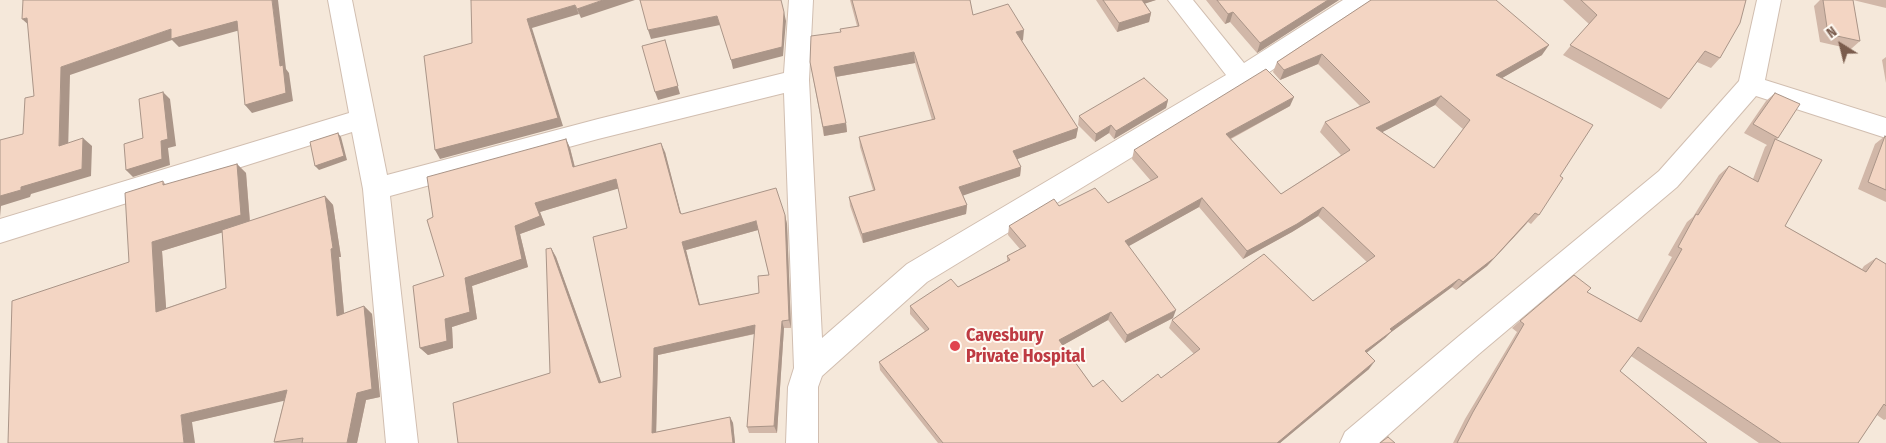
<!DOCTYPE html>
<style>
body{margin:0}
#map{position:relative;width:1886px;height:443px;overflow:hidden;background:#fdf6ec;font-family:"Fira Sans Condensed",sans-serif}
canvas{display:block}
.north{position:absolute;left:1816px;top:20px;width:50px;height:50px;-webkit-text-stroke:4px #fffaf3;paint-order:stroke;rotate:324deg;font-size:14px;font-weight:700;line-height:20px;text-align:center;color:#7a5c4d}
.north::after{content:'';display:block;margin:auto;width:18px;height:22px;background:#7a5c4d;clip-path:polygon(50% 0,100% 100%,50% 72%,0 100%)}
</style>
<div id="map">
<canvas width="1886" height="443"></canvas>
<div class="north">N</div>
</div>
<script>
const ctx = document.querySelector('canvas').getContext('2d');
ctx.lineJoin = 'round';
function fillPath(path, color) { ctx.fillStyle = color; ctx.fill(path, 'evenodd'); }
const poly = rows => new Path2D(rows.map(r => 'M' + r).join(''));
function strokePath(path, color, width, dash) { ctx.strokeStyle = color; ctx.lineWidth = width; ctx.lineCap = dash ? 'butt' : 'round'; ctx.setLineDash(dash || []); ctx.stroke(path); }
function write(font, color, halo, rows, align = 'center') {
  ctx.font = font + ' "Fira Sans Condensed",sans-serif'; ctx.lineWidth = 4; ctx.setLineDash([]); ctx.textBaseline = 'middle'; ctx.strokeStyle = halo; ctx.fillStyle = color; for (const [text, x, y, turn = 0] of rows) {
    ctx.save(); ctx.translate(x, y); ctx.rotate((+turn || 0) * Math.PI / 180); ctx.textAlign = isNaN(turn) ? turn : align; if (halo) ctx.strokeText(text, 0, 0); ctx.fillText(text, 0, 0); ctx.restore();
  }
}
fillPath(poly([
 [0,0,1886,0,1886,443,0,443]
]), '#f5e8da');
const minor = poly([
 [328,0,352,0,387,175,598,119,784,73,789,0,813,0,809,80,822,338,907,264,1226,75,1168,0,1193,0,1244,63,1343,0,1373,0,1369,6,1239,92,927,282,822,376,818,387,818,443,786,443,788,387,794,368,784,93,598,139,390,196,418,443,386,443,363,189,352,132,0,243,0,219,349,113,328,0],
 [1757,0,1781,0,1765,80,1886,118,1886,138,1756,96,1677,187,1479,354,1379,443,1340,443,1345,432,1459,336,1659,171,1739,81,1757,0]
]);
strokePath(minor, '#d1beb0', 2);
fillPath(minor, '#fff');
fillPath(poly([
 [850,0,970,0,973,15,1023,40,1022,41,1078,128,1076,138,1017,159,1021,167,1020,176,963,195,967,205,966,214,863,243,850,206,849,197,873,190,860,147,859,137,932,120,915,63,836,77,846,123,847,132,824,136,810,62,857,26],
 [1096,0,1156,0,1145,3,1151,13,1149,22,1117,32],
 [1206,0,1339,0,1257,53,1230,22,1225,24],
 [1371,0,1542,55,1502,78,1560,176,1539,215,1531,224,1528,222,1487,266,1456,290,1452,287,1390,333,1385,338,1366,353,1369,369,1280,443,938,443,880,370,879,362,925,331,910,314,910,306,958,287,1007,261,1007,256,1020,249,1008,235,1009,226,1059,206,1108,203,1151,181,1132,159,1134,150,1290,106,1231,139,1281,194,1341,155,1320,132,1325,122,1360,106,1318,64,1280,80,1273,72,1277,62],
 [1435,105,1463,129,1434,168,1382,132],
 [1199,207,1243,259,1292,232,1318,216,1367,262,1313,301,1172,320,1169,328,1194,354,1161,378,1122,402,1093,387,1063,345,1108,320,1125,343,1173,318,1128,246],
 [1563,0,1746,0,1720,58,1711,68,1697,62,1669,99,1661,109,1563,55,1589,24],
 [1820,0,1886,0,1886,8,1853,0,1860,41,1851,49,1820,42,1814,6],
 [1886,57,1886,83,1882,60],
 [1775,93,1778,138,1777,139,1785,226,1862,269,1864,266,1876,258,1886,264,1886,419,1884,420,1877,415,1858,443,1759,443,1631,356,1620,371,1707,443,1453,443,1465,419,1517,332,1512,328,1520,321,1587,292,1637,320,1672,257,1668,255,1687,222,1693,217,1719,175,1729,166,1753,179,1765,147,1767,145,1744,133,1766,101],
 [1168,100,1166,108,1114,139,1109,133,1095,142,1078,125,1079,116],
 [1885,136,1886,137,1886,202,1858,189,1875,144],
 [566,139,570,148,575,167,665,152,681,214,682,214,785,215,787,224,791,328,784,328,777,433,749,433,747,427,755,334,658,355,656,432,730,417,733,423,735,443,458,443,550,373,551,248,556,257,601,382,621,377,627,228,618,188,540,212,545,225,520,234,528,267,472,286,477,319,452,327,453,348,428,355,420,348,444,276,433,217],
 [758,230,769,275,759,293,700,305,686,250],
 [237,164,246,173,250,221,325,196,333,205,341,257,339,257,344,313,364,306,372,314,380,397,366,400,357,443,276,443,274,442,284,400,192,422,129,262,163,181,166,185],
 [222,232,226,288,166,308,162,251]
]), '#d1b7a8');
fillPath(poly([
 [272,0,278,0,286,69,289,73,293,101,252,113,245,105,280,66],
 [603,0,635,0,581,18,577,9],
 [1139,0,1156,0,1138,6],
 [1328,0,1339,0,1257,53,1260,43],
 [575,5,579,14,532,28,563,126,440,159,435,150,527,19],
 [784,12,786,21,783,56,733,69,731,60],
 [1233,12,1230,22,1225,24,1228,14],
 [1151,13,1149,22,1117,32,1119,23],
 [717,16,720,25,651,39,648,30],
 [27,18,31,27,22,19],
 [237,21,244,29,179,47,172,40,70,75,68,153,59,146,61,67,171,29],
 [1024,30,1023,40,1015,43,1016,32],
 [1549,45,1542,55,1490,85,1496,75],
 [667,49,680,94,658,100,655,92],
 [914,52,915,63,835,77,834,67],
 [1322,54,1318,64,1280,80,1284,70],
 [163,92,170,99,176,146,168,148,170,165,133,177,126,170,161,141],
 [1441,96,1435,105,1371,138,1376,128],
 [1294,97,1290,106,1222,143,1226,134],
 [1168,100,1166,108,1114,139,1116,131],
 [846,123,847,132,824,136,823,127],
 [1111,125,1109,133,1095,142,1096,134],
 [1078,128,1076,138,1012,161,1013,151],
 [338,133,341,137,347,160,319,170,315,166],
 [83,138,92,146,91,176,31,194,30,197,1,206,0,217,0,196,21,187],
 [566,139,570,148,577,176,573,167],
 [661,143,665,152,683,221,680,213],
 [237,164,246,173,250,224,162,251,167,320,156,312,152,242],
 [1021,167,1020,176,959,197,959,187],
 [616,179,620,188,540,212,545,225,520,234,528,267,472,286,477,319,452,327,453,348,428,355,420,348,445,319,465,278,535,203],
 [325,196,333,205,341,257,339,257,345,324,337,316],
 [1202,198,1199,207,1122,250,1125,241],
 [967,205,966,214,863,243,862,234],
 [1323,207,1318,216,1292,232,1243,259,1247,251],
 [785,215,787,224,791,328,789,320],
 [756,221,758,230,686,250,702,313,699,305,682,242],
 [1528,222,1487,266,1456,290,1463,282],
 [551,248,556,257,604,390,599,383],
 [1459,279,1452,287,1390,333,1385,338,1359,359,1365,351,1390,329],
 [364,306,372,314,380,397,366,400,357,443,347,443],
 [1176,310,1173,318,1125,343,1127,335],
 [1111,312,1108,320,1058,348,1059,340],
 [782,321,784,328,777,433,774,426],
 [755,325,758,333,658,355,656,439,652,433,654,348],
 [1375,361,1369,369,1280,443,1277,443],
 [287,390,296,398,192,422,195,443,184,443,181,415],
 [730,417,733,423,735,443,733,443]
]), '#aa9588');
const building = poly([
 [23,0,272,0,280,66,283,65,286,93,245,105,237,21,171,39,171,29,61,67,59,146,83,138,82,169,21,187,21,190,0,196,0,140,23,134,25,98,34,96,27,18,22,19,23,0],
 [471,0,603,0,577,9,575,5,527,19,558,118,435,150,424,56,472,43,471,0],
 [640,0,781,0,784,12,782,47,731,60,717,16,648,30,640,0],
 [852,0,970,0,973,15,1008,4,1024,30,1016,32,1078,128,1013,151,1021,167,959,187,967,205,862,234,849,197,875,190,859,137,935,119,914,52,834,67,846,123,823,127,810,62,811,36,841,32,840,29,859,26,852,0],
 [1103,0,1142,0,1151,13,1119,23,1103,0],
 [1217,0,1328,0,1260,43,1233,12,1228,14,1217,0],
 [1371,0,1496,0,1549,45,1496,75,1593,125,1560,176,1563,178,1539,215,1535,213,1494,258,1463,282,1459,279,1390,329,1392,331,1365,351,1375,361,1277,443,943,443,879,362,929,329,910,306,951,279,958,287,1010,260,1007,256,1026,246,1009,226,1054,199,1059,206,1095,188,1108,203,1158,177,1134,150,1266,69,1294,97,1226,134,1281,194,1350,150,1325,122,1370,102,1322,54,1284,70,1277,62,1371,0],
 [1441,96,1470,120,1434,168,1376,128,1441,96],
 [1202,198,1247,251,1297,224,1323,207,1375,256,1313,301,1264,254,1172,320,1200,349,1161,378,1158,374,1122,402,1103,380,1093,387,1059,340,1111,312,1127,335,1176,310,1125,241,1202,198],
 [1581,0,1746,0,1740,23,1720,58,1705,51,1669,99,1570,45,1597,15,1581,0],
 [1823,0,1853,0,1860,41,1828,34,1823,0],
 [665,40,678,86,655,92,642,46,665,40],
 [1144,78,1168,100,1116,131,1111,125,1096,134,1079,116,1144,78],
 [163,92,168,139,161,141,162,159,126,170,124,144,143,138,139,99,163,92],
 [1775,93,1800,104,1778,138,1753,124,1775,93],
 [338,133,344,156,315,166,310,142,338,133],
 [1885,136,1886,137,1886,190,1868,182,1885,136],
 [566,139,573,167,661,143,680,213,682,214,776,188,785,215,789,320,782,321,774,426,747,427,755,325,654,348,652,433,730,417,733,443,458,443,453,403,550,373,546,249,551,248,599,383,621,377,593,237,627,228,616,179,535,203,540,216,515,226,522,259,465,278,470,312,445,319,447,341,420,348,413,286,444,276,427,220,433,217,427,177,566,139],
 [756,221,769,275,758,276,759,293,699,305,682,242,756,221],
 [1775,139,1822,160,1785,226,1866,272,1876,258,1886,264,1886,406,1884,404,1858,443,1781,443,1638,347,1620,371,1707,443,1457,443,1473,412,1524,324,1520,321,1574,275,1591,288,1587,292,1641,322,1682,249,1678,247,1696,214,1698,215,1729,166,1758,182,1775,139],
 [237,164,241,215,152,242,156,312,226,288,222,230,325,196,333,248,331,249,337,316,364,306,372,389,357,393,347,443,302,443,303,438,274,442,287,390,181,415,184,443,8,443,12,301,129,262,125,193,163,181,163,185,237,164],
 [1388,437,1395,443,1380,443,1388,437]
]);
fillPath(building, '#f3d5c3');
strokePath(building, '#aa9588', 1);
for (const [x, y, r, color] of [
 [955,346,6,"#e0444e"]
]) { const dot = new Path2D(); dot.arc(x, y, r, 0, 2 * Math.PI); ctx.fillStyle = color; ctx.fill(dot); strokePath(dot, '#fffaf3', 2); }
write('bold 18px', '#be3a42', '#fffaf3', [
 ["Cavesbury",966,336],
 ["Private Hospital",966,357]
], 'left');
</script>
